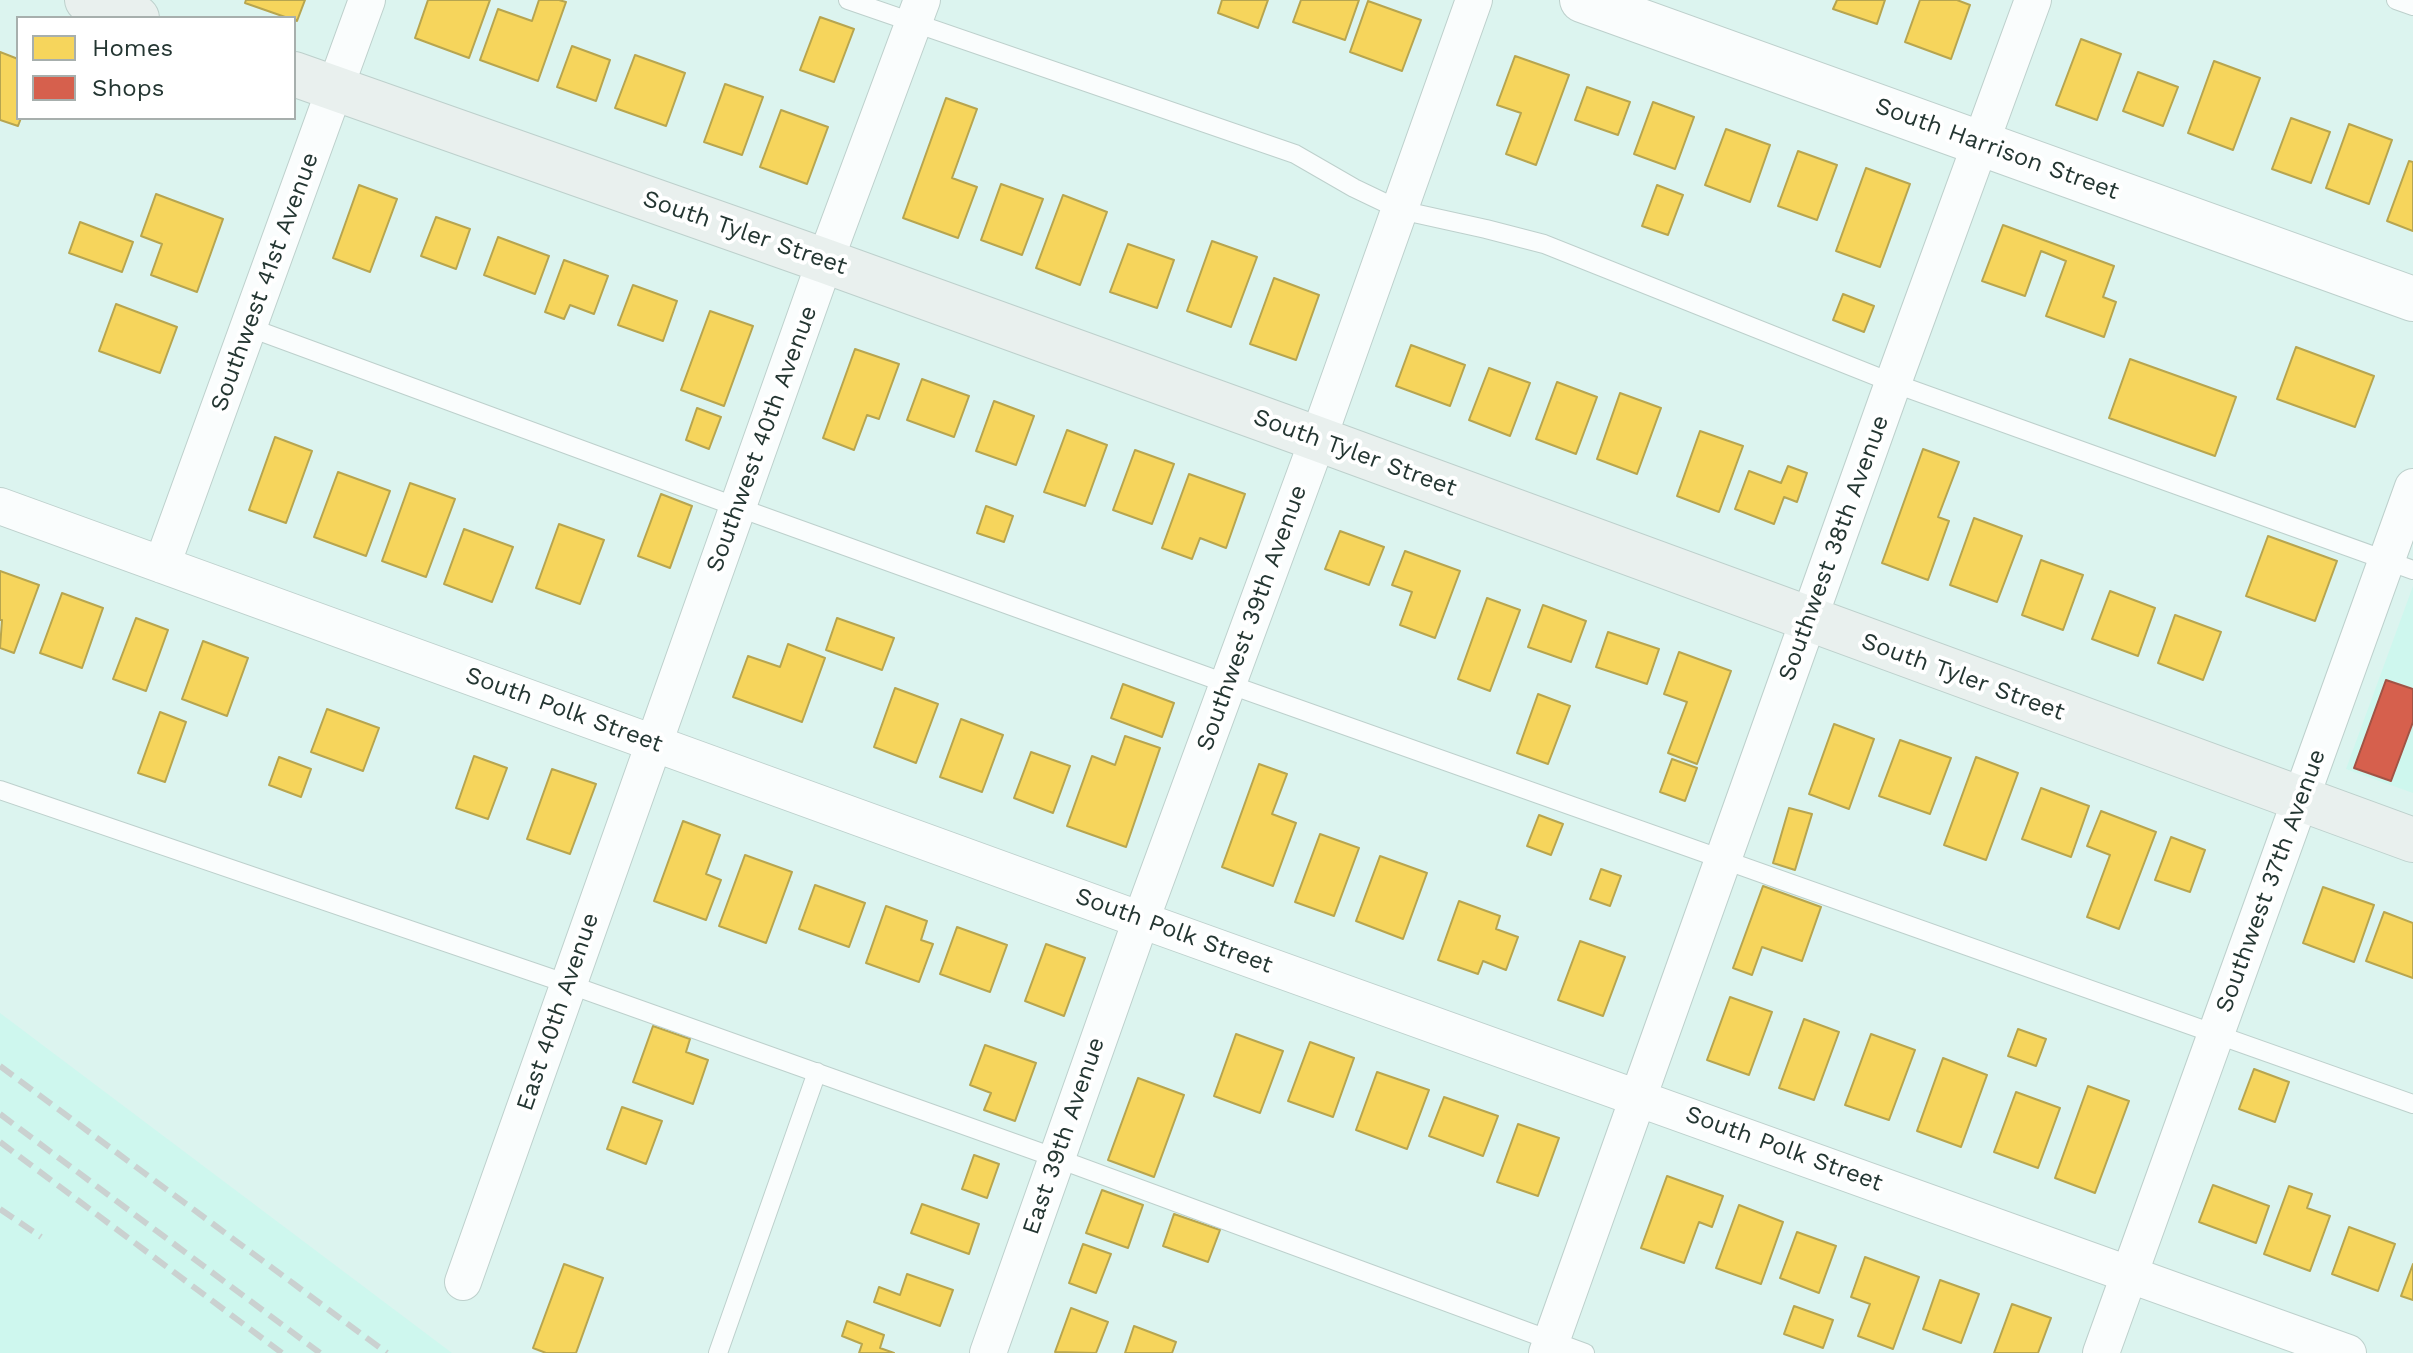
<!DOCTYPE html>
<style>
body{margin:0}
#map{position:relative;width:2413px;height:1353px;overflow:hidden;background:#dcf4ef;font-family:"Work Sans",sans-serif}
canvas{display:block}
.legend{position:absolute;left:16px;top:16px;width:280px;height:104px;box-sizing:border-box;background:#fff;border:2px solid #a7afad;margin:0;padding:10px 14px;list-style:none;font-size:24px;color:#243632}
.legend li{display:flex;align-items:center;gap:16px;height:40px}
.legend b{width:40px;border:2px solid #a7afad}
</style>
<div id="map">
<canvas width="2413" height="1353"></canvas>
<ul class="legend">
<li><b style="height:22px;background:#f6d55c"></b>Homes</li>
<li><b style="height:22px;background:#d6604d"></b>Shops</li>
</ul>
</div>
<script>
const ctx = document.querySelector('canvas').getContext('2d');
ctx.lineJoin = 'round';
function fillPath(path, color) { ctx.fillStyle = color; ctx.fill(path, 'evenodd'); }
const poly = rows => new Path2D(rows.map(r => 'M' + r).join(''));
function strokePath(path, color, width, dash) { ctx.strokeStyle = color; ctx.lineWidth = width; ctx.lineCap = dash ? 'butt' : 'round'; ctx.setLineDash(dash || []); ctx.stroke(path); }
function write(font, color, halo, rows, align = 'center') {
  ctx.font = font + ' "Work Sans",sans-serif'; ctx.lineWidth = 8; ctx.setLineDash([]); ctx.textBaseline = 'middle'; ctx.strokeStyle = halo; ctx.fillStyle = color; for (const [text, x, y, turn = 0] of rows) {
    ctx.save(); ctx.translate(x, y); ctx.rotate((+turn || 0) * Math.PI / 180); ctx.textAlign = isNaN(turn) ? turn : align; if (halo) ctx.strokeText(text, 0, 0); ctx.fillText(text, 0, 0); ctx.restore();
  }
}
fillPath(poly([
 [2413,586,2413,793,2346,769],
 [0,1013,452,1353,0,1353]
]), '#cef7ee');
const homes = poly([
 [246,0,305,0,297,21,294,18,288,18,245,3,246,0],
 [428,0,490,0,469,58,415,38,428,0],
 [539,0,559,0,566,2,538,81,480,60,498,9,532,21,539,0],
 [1222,0,1268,0,1258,28,1218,13,1222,0],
 [1301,0,1359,0,1345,40,1293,22,1301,0],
 [1837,0,1885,0,1877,24,1833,9,1837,0],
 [1920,0,1957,0,1970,5,1951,59,1905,42,1920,0],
 [1368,1,1421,20,1402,71,1350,52,1368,1],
 [820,17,854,29,834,82,800,70,820,17],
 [2081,39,2121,54,2097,120,2056,105,2081,39],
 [572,46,610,60,596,101,557,87,572,46],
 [0,52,18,59,18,118,21,118,18,126,0,120,0,52],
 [635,55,685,73,666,126,615,108,635,55],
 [1515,56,1569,75,1536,165,1506,154,1521,113,1497,105,1515,56],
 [2214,61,2260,78,2233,150,2188,133,2214,61],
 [2138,72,2178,87,2163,126,2123,111,2138,72],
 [725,84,763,97,742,155,704,142,725,84],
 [1587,87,1630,102,1618,135,1575,120,1587,87],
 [946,98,977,109,952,178,977,187,958,238,903,218,946,98],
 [1653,102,1694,117,1675,169,1634,154,1653,102],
 [781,110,828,127,807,184,760,167,781,110],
 [2291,118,2330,132,2311,183,2272,169,2291,118],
 [2349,124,2392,140,2369,204,2326,188,2349,124],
 [1726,129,1770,145,1750,202,1705,185,1726,129],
 [1798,151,1837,165,1817,220,1778,206,1798,151],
 [2409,161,2413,162,2413,231,2387,221,2409,161],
 [1866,168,1910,184,1880,267,1836,251,1866,168],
 [1001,184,1043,199,1022,255,981,240,1001,184],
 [359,185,397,199,370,272,333,258,359,185],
 [1657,185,1683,195,1668,235,1642,226,1657,185],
 [156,194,223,219,197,292,151,275,162,244,141,236,156,194],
 [1063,195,1107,212,1080,285,1036,268,1063,195],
 [436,217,470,229,456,269,421,256,436,217],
 [80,222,133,242,122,272,69,253,80,222],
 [2003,225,2114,266,2103,297,2116,302,2104,337,2046,316,2066,261,2041,251,2025,296,1982,281,2003,225],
 [498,237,549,256,535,294,484,275,498,237],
 [1212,241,1257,257,1231,327,1187,311,1212,241],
 [1128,244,1174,260,1157,308,1110,292,1128,244],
 [564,260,608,276,594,314,570,305,564,319,545,312,564,260],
 [1274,278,1319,295,1296,360,1250,344,1274,278],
 [633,285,677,301,663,341,618,325,633,285],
 [1843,294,1874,306,1864,332,1833,320,1843,294],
 [116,304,177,327,160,373,99,351,116,304],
 [710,311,753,326,724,406,681,390,710,311],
 [1411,345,1465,365,1450,406,1396,386,1411,345],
 [2296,347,2374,376,2355,427,2277,399,2296,347],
 [855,349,899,364,879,419,867,415,854,450,823,438,855,349],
 [2130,359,2236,397,2215,456,2109,418,2130,359],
 [1489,368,1530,383,1510,436,1469,420,1489,368],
 [922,379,969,396,954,437,907,420,922,379],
 [1557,382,1597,397,1576,454,1536,439,1557,382],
 [1620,393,1661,408,1637,474,1597,459,1620,393],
 [994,401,1034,416,1016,465,976,451,994,401],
 [697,408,721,417,709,449,686,440,697,408],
 [1067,430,1107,445,1085,506,1044,492,1067,430],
 [1700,431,1743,446,1719,512,1677,496,1700,431],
 [275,437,312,451,286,523,249,510,275,437],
 [1923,449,1959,462,1938,517,1949,521,1928,580,1882,563,1923,449],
 [1135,450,1174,464,1152,524,1113,510,1135,450],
 [1788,466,1807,473,1797,502,1784,497,1774,524,1735,509,1749,471,1781,483,1788,466],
 [338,472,390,491,366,556,314,537,338,472],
 [1189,474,1245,494,1226,548,1200,538,1192,559,1162,548,1189,474],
 [410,483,455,499,426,577,382,561,410,483],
 [661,494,692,506,670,568,638,556,661,494],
 [986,506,1013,516,1004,542,977,533,986,506],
 [1974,518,2022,536,1997,602,1950,585,1974,518],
 [559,524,604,540,580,604,536,588,559,524],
 [464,529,513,547,492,602,444,584,464,529],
 [1340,531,1384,547,1369,585,1325,569,1340,531],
 [2268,536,2337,561,2315,621,2246,596,2268,536],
 [1405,551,1460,571,1435,638,1400,625,1412,592,1392,585,1405,551],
 [2041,560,2083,575,2063,630,2022,615,2041,560],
 [0,571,39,585,14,653,0,648,2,620,0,620,0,571],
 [2110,591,2155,608,2138,656,2092,639,2110,591],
 [62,593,103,608,82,668,40,653,62,593],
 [1487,598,1520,610,1490,691,1458,679,1487,598],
 [1543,605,1586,621,1571,662,1528,647,1543,605],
 [2175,615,2221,632,2203,680,2158,663,2175,615],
 [136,618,168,630,146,691,113,679,136,618],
 [837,618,894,638,882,670,826,650,837,618],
 [1608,632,1659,649,1647,684,1596,667,1608,632],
 [203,641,248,658,227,716,182,699,203,641],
 [788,644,825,658,802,722,733,697,748,656,780,667,788,644],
 [1679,652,1731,671,1697,764,1668,753,1687,702,1664,694,1679,652],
 [1123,684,1174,703,1162,737,1111,718,1123,684],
 [895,688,938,704,916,763,874,747,895,688],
 [1538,694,1570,706,1548,764,1517,753,1538,694],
 [327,709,379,728,363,771,311,752,327,709],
 [160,712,186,722,165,782,138,773,160,712],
 [961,719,1003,735,982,792,940,777,961,719],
 [1834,724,1874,739,1849,809,1809,794,1834,724],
 [1125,736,1160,748,1126,847,1067,826,1092,756,1115,765,1125,736],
 [1900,740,1951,758,1930,814,1879,796,1900,740],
 [1031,752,1070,766,1053,813,1014,798,1031,752],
 [474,756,507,768,488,819,456,808,474,756],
 [279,757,311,769,301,797,269,785,279,757],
 [1976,757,2018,773,1986,860,1944,845,1976,757],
 [1672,759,1697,768,1685,801,1660,792,1672,759],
 [1259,764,1287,774,1272,814,1296,823,1273,886,1222,867,1259,764],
 [552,769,596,784,570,854,527,839,552,769],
 [2041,788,2089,806,2071,857,2022,839,2041,788],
 [1789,808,1812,814,1795,870,1773,863,1789,808],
 [2101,811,2156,832,2119,929,2087,917,2110,855,2087,846,2101,811],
 [1539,815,1563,824,1551,855,1527,846,1539,815],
 [683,821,720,835,706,874,721,880,706,920,654,901,683,821],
 [1320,834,1359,848,1334,916,1295,902,1320,834],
 [2171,837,2205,850,2190,892,2155,880,2171,837],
 [745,855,792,872,766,943,719,926,745,855],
 [1380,856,1427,873,1403,939,1356,921,1380,856],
 [1601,869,1621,876,1610,906,1590,899,1601,869],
 [815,885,865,903,849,947,799,929,815,885],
 [1763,886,1821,907,1802,961,1762,947,1752,975,1733,968,1763,886],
 [2323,887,2374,905,2354,962,2303,943,2323,887],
 [1459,901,1500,916,1496,929,1518,937,1506,970,1483,961,1478,974,1438,960,1459,901],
 [886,906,927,921,921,940,933,944,919,982,866,963,886,906],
 [2384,912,2413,923,2413,978,2366,961,2384,912],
 [957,927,1007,945,990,992,940,974,957,927],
 [1580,941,1625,957,1603,1016,1558,1000,1580,941],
 [1046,944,1085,958,1064,1016,1025,1001,1046,944],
 [1730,997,1772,1012,1749,1075,1707,1060,1730,997],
 [1804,1019,1839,1032,1814,1100,1779,1088,1804,1019],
 [653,1026,690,1039,686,1052,708,1060,693,1104,633,1082,653,1026],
 [2018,1029,2046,1039,2036,1066,2008,1056,2018,1029],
 [1236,1034,1283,1051,1260,1113,1214,1096,1236,1034],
 [1871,1034,1915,1050,1889,1120,1845,1105,1871,1034],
 [1310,1042,1354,1058,1333,1117,1288,1101,1310,1042],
 [985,1045,1036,1063,1015,1121,984,1110,991,1093,970,1085,985,1045],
 [1943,1058,1987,1075,1961,1147,1917,1131,1943,1058],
 [2254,1069,2289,1082,2275,1122,2239,1109,2254,1069],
 [1377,1072,1429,1090,1407,1149,1356,1130,1377,1072],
 [1138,1078,1184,1095,1154,1177,1108,1160,1138,1078],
 [2088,1086,2129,1101,2095,1193,2055,1178,2088,1086],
 [2016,1092,2060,1108,2038,1168,1994,1152,2016,1092],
 [1444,1097,1498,1116,1483,1156,1429,1136,1444,1097],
 [622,1107,662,1121,646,1164,607,1149,622,1107],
 [1518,1124,1559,1138,1538,1196,1497,1182,1518,1124],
 [974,1155,999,1164,987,1198,962,1189,974,1155],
 [1667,1176,1723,1196,1712,1227,1699,1222,1684,1263,1641,1248,1667,1176],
 [2213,1185,2269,1206,2256,1243,2199,1222,2213,1185],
 [2289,1186,2312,1194,2307,1208,2330,1216,2310,1271,2264,1254,2289,1186],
 [1102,1190,1143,1205,1128,1248,1086,1233,1102,1190],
 [922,1204,979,1224,969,1254,911,1233,922,1204],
 [1739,1205,1783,1222,1761,1284,1716,1268,1739,1205],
 [1174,1214,1220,1230,1208,1262,1163,1246,1174,1214],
 [2349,1227,2395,1244,2378,1291,2332,1274,2349,1227],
 [1797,1232,1836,1246,1819,1293,1780,1278,1797,1232],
 [1083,1244,1111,1254,1096,1293,1069,1283,1083,1244],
 [1865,1257,1919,1277,1893,1349,1858,1336,1870,1304,1851,1297,1865,1257],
 [564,1264,603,1278,576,1353,546,1353,533,1348,564,1264],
 [2413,1264,2413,1300,2401,1296,2413,1264],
 [907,1274,953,1290,940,1326,874,1302,879,1287,900,1295,907,1274],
 [1940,1280,1979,1294,1961,1343,1923,1329,1940,1280],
 [2012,1304,2051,1318,2038,1353,1994,1353,2012,1304],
 [1794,1306,1833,1320,1823,1348,1784,1334,1794,1306],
 [1071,1308,1108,1322,1096,1353,1055,1352,1071,1308],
 [847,1321,884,1335,880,1348,894,1353,859,1353,862,1344,842,1336,847,1321],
 [1134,1326,1176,1342,1172,1353,1125,1353,1134,1326]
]);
fillPath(homes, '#f6d55c');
strokePath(homes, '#b7a54f', 2);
const shops = poly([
 [2386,680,2413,689,2413,722,2391,781,2354,768,2386,680]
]);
fillPath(shops, '#d6604d');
strokePath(shops, '#a15345', 2);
const service = poly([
 [848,0,1295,154,1354,188,1400,210,1486,229,1544,244,1893,383,2413,570],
 [2396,0,2413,6],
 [248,327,737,507,1228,684,2413,1104],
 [0,790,568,984,1056,1158,1585,1353],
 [718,1353,817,1072]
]);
const minor = poly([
 [0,506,1141,920,2348,1353],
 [162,565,367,0],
 [463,1282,825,261,922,0],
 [988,1353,1141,920,1318,439,1474,0],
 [1547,1353,1893,383,2033,0],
 [2101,1353,2413,487]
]);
const tertiary = poly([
 [1582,0,2413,299]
]);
const secondary = poly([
 [87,0,137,18],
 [294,74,825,261,1318,439,2413,840]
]);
strokePath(service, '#bdd0cc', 20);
strokePath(minor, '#bdd0cc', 38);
strokePath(tertiary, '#bdd0cc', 46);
strokePath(secondary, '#bdd0cc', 46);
strokePath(service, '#fafdfd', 18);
strokePath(minor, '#fafdfd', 36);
strokePath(tertiary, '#fafdfd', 44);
strokePath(secondary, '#e9f0ee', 44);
strokePath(poly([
 [0,1066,387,1353],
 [0,1114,320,1353],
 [0,1142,282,1353],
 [0,1209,41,1237]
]), '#cad1d0', 6, [16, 8]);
write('24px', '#243632', '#fff', [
 ["South Harrison Street",1997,149,20],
 ["South Tyler Street",745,233,19],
 ["Southwest 41st Avenue",265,282,-70],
 ["Southwest 40th Avenue",762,439,-70],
 ["South Tyler Street",1355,453,20],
 ["Southwest 38th Avenue",1834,548,-70],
 ["Southwest 39th Avenue",1252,618,-70],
 ["South Tyler Street",1963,677,20],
 ["South Polk Street",564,710,20],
 ["Southwest 37th Avenue",2271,881,-70],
 ["South Polk Street",1174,931,20],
 ["East 40th Avenue",558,1012,-71],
 ["East 39th Avenue",1064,1136,-71],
 ["South Polk Street",1784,1149,20]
]);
</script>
